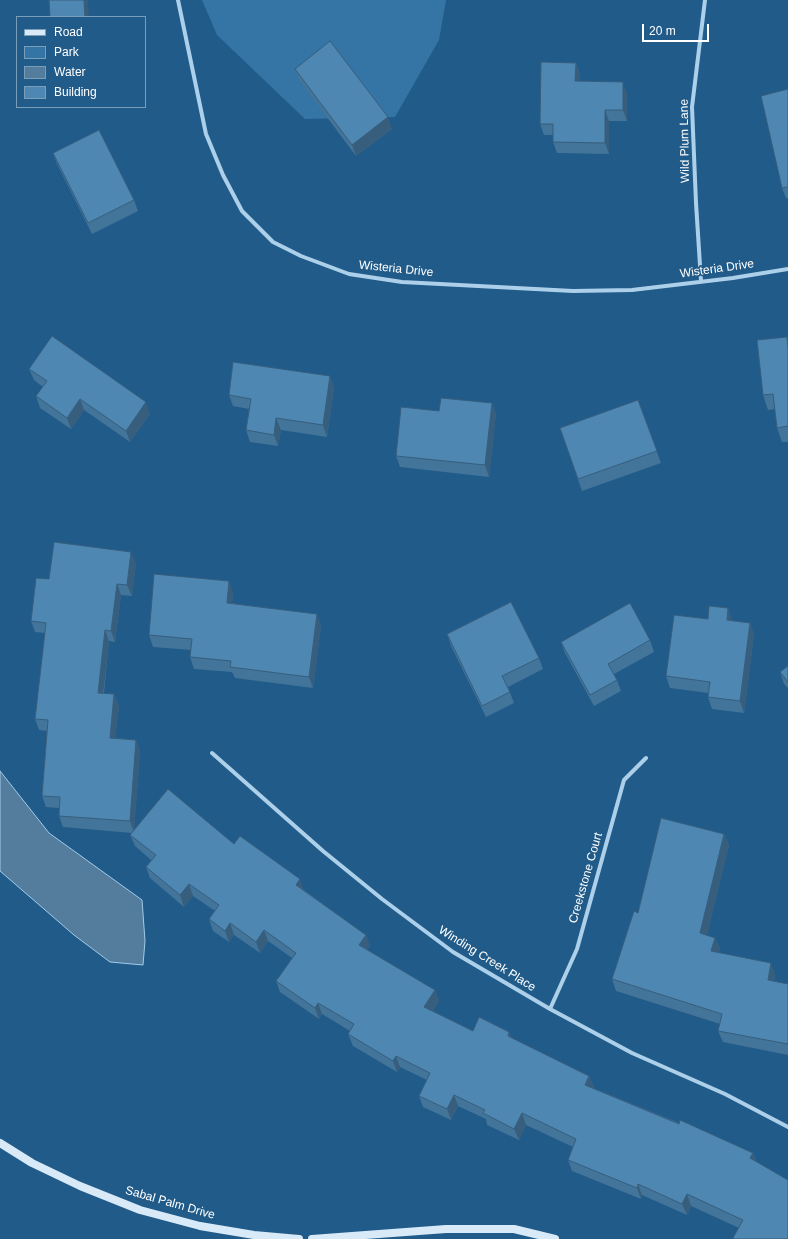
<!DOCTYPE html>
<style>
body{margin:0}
#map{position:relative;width:788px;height:1239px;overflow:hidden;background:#215b89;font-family:Helvetica,sans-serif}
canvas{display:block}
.legend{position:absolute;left:16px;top:16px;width:130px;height:92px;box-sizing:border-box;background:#215b89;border:1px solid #7a9db8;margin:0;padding:5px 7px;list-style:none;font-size:12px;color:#fff}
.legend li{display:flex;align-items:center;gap:8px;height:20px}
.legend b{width:20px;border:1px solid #7a9db8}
.scale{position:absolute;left:642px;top:24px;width:67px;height:18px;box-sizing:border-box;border:2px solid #fff;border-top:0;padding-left:5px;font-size:12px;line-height:14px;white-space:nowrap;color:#fff;-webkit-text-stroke:3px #215b89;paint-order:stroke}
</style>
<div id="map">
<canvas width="788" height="1239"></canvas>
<ul class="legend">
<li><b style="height:5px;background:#d8eaf8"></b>Road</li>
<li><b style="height:11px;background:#3575a6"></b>Park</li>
<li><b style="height:11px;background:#547c9c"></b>Water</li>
<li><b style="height:11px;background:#4e87b2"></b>Building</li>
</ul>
<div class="scale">20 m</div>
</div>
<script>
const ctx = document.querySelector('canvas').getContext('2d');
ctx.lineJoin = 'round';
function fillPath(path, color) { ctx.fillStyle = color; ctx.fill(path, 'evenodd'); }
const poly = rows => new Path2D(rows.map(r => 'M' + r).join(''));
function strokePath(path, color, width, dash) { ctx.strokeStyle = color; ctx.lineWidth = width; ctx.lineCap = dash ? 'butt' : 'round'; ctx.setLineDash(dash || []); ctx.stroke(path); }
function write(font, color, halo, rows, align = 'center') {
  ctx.font = font + ' Helvetica,sans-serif'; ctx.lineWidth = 3.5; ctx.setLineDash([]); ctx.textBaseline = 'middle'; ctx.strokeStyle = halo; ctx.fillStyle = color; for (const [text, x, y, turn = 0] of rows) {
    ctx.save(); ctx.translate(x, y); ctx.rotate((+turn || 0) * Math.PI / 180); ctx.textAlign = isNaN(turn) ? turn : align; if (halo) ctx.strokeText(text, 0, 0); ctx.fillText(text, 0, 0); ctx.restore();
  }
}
fillPath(poly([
 [202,0,446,0,439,40,395,117,305,119,217,35]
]), '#3575a6');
const water = poly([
 [0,771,49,833,142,900,145,941,143,965,110,962,74,935,0,871,0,771]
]);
fillPath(water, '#547c9c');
strokePath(water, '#a1cceb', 1);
strokePath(poly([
 [178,0,206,134,223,175,242,211,273,242,301,256,349,274,402,282,573,291,632,290,733,278,788,269],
 [701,281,696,203,692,107,705,0],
 [212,753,323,851,382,899,453,952,550,1009,632,1053,725,1094,788,1127],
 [550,1009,577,949,624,780,646,758]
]), '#add0ea', 4);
strokePath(poly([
 [0,1143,32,1163,80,1186,140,1210,200,1226,254,1235,299,1239],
 [312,1239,446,1229,514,1229,555,1239]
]), '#d8eaf8', 8);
fillPath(poly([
 [576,63,580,74,580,81,627,93,627,121,609,121,609,154,557,153,553,142,553,135,544,135,540,124],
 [295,69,392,129,356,156,299,80],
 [788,89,788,198,786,198,782,188],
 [53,153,134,200,138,211,92,234,57,164],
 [787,337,788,340,788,442,782,442,777,428,775,409,768,410,763,395],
 [29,369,150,414,130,442,84,410,71,429,40,408,36,396,43,387,34,380],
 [330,376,334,388,327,437,281,430,278,446,250,442,246,430,249,409,233,406,229,395],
 [638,400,661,463,582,491,560,428],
 [492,403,496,414,489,477,400,467,396,456,439,411],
 [136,563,132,596,121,595,115,642,109,641,104,693,114,694,119,706,115,738,136,740,140,751,134,830,234,844,304,890,366,935,370,946,367,950,435,990,439,1001,433,1011,473,1031,509,1032,511,1038,589,1076,594,1087,593,1088,753,1153,788,1239,733,1239,733,1238,739,1228,691,1206,687,1215,642,1195,641,1199,572,1171,568,1160,573,1147,526,1125,519,1140,487,1125,486,1119,458,1106,451,1120,423,1107,419,1096,427,1080,400,1067,397,1072,353,1046,348,1034,350,1031,322,1014,319,1019,280,992,276,981,292,958,268,941,260,953,234,935,229,942,213,931,209,919,215,911,193,896,184,907,150,878,146,867,151,860,135,846,130,835,132,833,63,827,59,816,59,808,46,807,42,796,47,731,39,730,35,719,45,633,35,632,31,621,49,579],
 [233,592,232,603,321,625,313,688,235,678,232,672,194,669,190,657,191,650,153,647,149,635],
 [728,608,732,621,750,623,754,634,744,713,712,709,708,697,708,693,670,688,666,676,708,619],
 [447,634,539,658,543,669,508,687,514,703,486,717,451,646],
 [650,640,654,652,614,674,617,680,621,691,594,706,565,653,561,642],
 [788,666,788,688,784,684,780,672],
 [724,834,729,845,707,935,715,938,720,949,718,953,775,974,774,981,788,984,788,1055,723,1042,718,1031,720,1024,616,991,612,979,638,913]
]), '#437499');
fillPath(poly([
 [84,0,88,0,89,17,85,17],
 [576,63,580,74,580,92,575,81],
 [623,82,627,93,627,121,623,110],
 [605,110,609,121,609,154,605,143],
 [388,117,392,129,356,156,352,145],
 [330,376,334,388,327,437,323,425],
 [80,399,84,410,71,429,67,418],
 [146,402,150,414,130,442,126,431],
 [492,403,496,414,489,477,485,465],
 [276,418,281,430,278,446,274,435],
 [131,552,136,563,132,596,127,585],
 [229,581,233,592,231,614,227,603],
 [117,584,121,595,115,642,111,631],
 [728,608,732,620,731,631,727,620],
 [317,614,321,625,313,688,309,677],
 [750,623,754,634,744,713,740,701],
 [105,630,109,641,102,704,98,693],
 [114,694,119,706,114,749,110,738],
 [136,740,140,751,134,833,130,821],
 [724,834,729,845,705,945,700,933],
 [300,879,304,890,296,885],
 [189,884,193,896,184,907,180,895],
 [230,923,234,935,229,942,225,931],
 [264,930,268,941,260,953,256,942],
 [366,935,370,946,363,956,359,945],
 [715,938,720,949,715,963,711,951],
 [771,963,775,974,772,991,768,980],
 [435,990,439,1001,429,1019,424,1007],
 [318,1003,322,1014,319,1019,315,1008],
 [509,1032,514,1044,508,1036],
 [396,1056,400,1067,397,1072,393,1061],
 [589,1076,594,1087,589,1097,585,1085],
 [454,1095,458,1106,451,1120,447,1109],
 [522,1113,526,1125,519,1140,514,1129],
 [753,1153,757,1164,750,1158],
 [638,1184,642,1195,641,1199,637,1188],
 [687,1194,691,1206,687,1215,682,1204]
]), '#375e7d');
const building = poly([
 [49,0,84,0,85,17,50,17,49,0],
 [330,41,388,117,352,145,295,69,330,41],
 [541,62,576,63,575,81,623,82,623,110,605,110,605,143,553,142,553,124,540,124,541,62],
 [788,89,788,187,782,188,761,96,788,89],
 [99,130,134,200,88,223,53,153,99,130],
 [52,336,146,402,126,431,80,399,67,418,36,396,47,381,29,369,52,336],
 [787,337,788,349,788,426,777,428,773,394,763,395,757,340,787,337],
 [233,362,330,376,323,425,276,418,274,435,246,430,251,399,229,395,233,362],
 [441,398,492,403,485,465,396,456,401,407,439,411,441,398],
 [638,400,657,451,578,479,560,428,638,400],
 [54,542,131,552,127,585,117,584,111,631,105,630,98,693,114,694,110,738,136,740,130,821,59,816,60,797,42,796,48,720,35,719,46,623,31,621,36,578,49,579,54,542],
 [154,574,229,581,227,603,317,614,309,677,230,667,231,661,190,657,192,639,149,635,154,574],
 [511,602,539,658,502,676,510,692,482,706,447,634,511,602],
 [630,603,650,640,608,664,617,680,590,695,561,642,630,603],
 [709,606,728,608,727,620,750,623,740,701,708,697,710,682,666,676,674,615,708,619,709,606],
 [788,666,788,682,780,672,788,666],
 [168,789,234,844,240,836,300,879,296,885,366,935,359,945,435,990,424,1007,473,1031,479,1017,509,1032,508,1036,589,1076,585,1085,679,1124,680,1120,753,1153,750,1158,788,1180,788,1239,734,1239,733,1238,743,1220,687,1194,682,1204,638,1184,637,1188,568,1160,576,1139,522,1113,514,1129,483,1113,485,1110,454,1095,447,1109,419,1096,430,1073,396,1056,393,1061,348,1034,354,1024,318,1003,315,1008,276,981,296,953,264,930,256,942,230,923,225,931,209,919,219,905,189,884,180,895,146,867,156,855,130,835,168,789],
 [661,818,724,834,700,933,715,938,711,951,771,963,768,980,788,984,788,1044,718,1031,722,1014,612,979,634,911,638,913,661,818]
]);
fillPath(building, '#4e87b2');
strokePath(building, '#375e7d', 1);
write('12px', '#fff', '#215b89', [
 ["Wild Plum Lane",685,141,-91],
 ["Wisteria Drive",396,269,6],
 ["Wisteria Drive",717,269,-8],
 ["Creekstone Court",586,878,-74],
 ["Winding Creek Place",487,959,32],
 ["Sabal Palm Drive",170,1203,16]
]);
</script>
